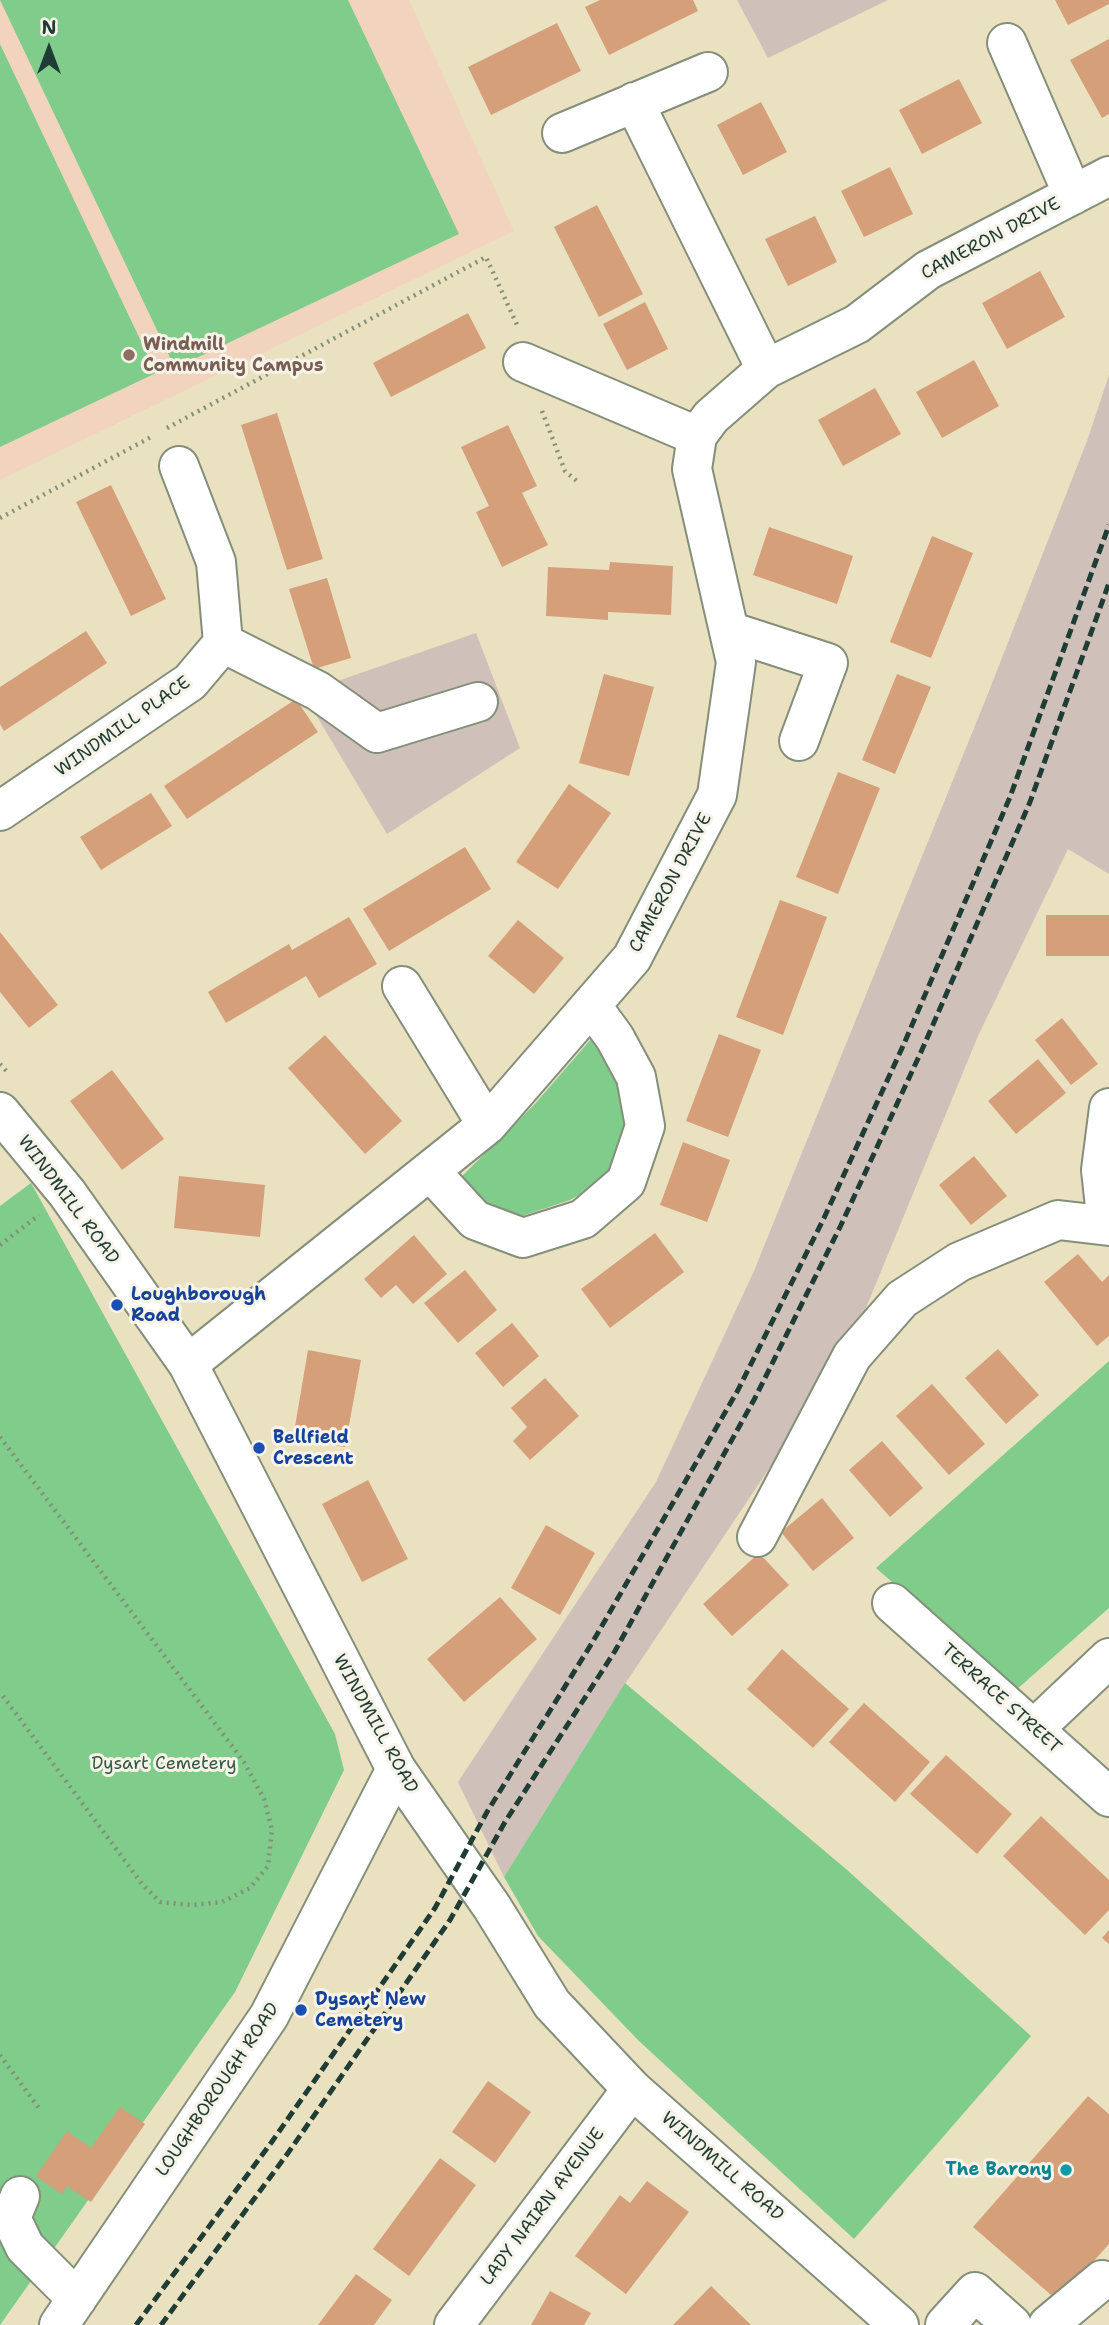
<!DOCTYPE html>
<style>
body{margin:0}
#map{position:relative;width:1109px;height:2325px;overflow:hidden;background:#eae1c1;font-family:"Shantell Sans",sans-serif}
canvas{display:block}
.north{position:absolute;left:14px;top:14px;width:70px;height:70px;-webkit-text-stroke:5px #f7f3e8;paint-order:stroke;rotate:0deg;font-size:19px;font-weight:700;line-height:28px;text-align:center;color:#1f3d34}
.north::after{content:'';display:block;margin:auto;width:24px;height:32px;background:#1f3d34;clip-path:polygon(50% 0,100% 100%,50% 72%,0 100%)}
</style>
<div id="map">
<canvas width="1109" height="2325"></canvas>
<div class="north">N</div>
</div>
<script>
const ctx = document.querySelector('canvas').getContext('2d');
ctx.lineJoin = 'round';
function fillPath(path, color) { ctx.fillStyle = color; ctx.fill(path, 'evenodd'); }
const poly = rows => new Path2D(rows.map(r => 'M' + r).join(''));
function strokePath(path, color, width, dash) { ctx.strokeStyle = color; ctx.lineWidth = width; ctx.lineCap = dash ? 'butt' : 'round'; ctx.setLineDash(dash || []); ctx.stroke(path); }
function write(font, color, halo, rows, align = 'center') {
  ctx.font = font + ' "Shantell Sans",sans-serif'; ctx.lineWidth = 6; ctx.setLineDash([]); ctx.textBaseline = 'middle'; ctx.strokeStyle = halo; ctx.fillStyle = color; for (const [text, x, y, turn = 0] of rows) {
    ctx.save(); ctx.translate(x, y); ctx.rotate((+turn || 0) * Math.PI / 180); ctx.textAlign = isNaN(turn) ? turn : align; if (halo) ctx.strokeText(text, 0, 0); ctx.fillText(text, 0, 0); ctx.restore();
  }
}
fillPath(poly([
 [0,0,409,0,514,231,0,480]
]), '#f2d4be');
fillPath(poly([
 [737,0,888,0,768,58],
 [1109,375,1109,874,1068,849,978,1036,849,1349,625,1684,504,1877,458,1782,656,1482,754,1271,987,696,1087,441],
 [476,633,520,748,387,834,303,693]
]), '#cfc0ba');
fillPath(poly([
 [0,0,348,0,459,234,175,368],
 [0,44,156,373,0,447],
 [598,1031,633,1100,619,1158,600,1183,570,1200,516,1218,487,1210,457,1181,534,1105],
 [31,1183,335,1734,344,1770,235,1992,0,2325,0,1206],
 [1109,1361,1109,1608,1016,1690,876,1568],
 [625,1683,846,1869,1031,2036,854,2239,639,2041,538,1936,504,1877]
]), '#7fcc8b');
fillPath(poly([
 [600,0,693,0,698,11,609,55,585,7],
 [1055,0,1109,0,1109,4,1068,25],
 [557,23,581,71,491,115,468,67],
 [1109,39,1109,114,1102,118,1070,60],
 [959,79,982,123,922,154,899,110],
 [761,102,787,152,743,175,717,125],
 [890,167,913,214,864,237,841,191],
 [597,205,643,294,599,317,554,227],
 [815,216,837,262,788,286,765,239],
 [1040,271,1065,317,1007,349,982,303],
 [645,302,668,349,627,370,603,324],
 [468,313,486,348,391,397,373,363],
 [974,360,999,406,942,438,916,392],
 [875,388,901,434,843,466,818,420],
 [277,413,323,559,287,570,241,425],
 [508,425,537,486,522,493,548,545,502,567,476,512,489,506,461,447],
 [111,485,166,599,131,616,76,502],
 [769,527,853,556,837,604,753,575],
 [932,536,973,553,931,658,890,642],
 [610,562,673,566,671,615,608,612,608,620,546,616,548,567,609,570],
 [327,578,351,658,314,669,289,589],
 [86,631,107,663,4,731,0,724,0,687],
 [604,674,654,687,629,776,579,763],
 [897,674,931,687,895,774,862,760],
 [296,699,318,732,187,819,164,786],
 [838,772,880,788,838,894,796,877],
 [569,784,611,813,558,889,516,862],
 [151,793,172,826,101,870,80,837],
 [465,847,491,889,389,951,363,909],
 [780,900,827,917,783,1035,736,1017],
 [1046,915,1109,915,1109,956,1046,956],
 [349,917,377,964,319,998,306,976,226,1023,208,992,289,944,292,950],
 [518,920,564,958,534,994,488,956],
 [0,932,58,1005,29,1028,0,992],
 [1062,1018,1098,1064,1071,1085,1035,1040],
 [719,1034,761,1050,728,1137,686,1121],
 [325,1035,402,1121,365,1154,288,1068],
 [1038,1059,1066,1093,1016,1134,988,1101],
 [112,1070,164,1139,122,1170,70,1101],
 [683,1142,730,1160,707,1222,660,1205],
 [974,1156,1007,1196,971,1225,939,1185],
 [179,1176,265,1185,260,1237,174,1228],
 [655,1233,684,1272,610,1328,581,1289],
 [414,1235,447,1274,413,1304,396,1285,381,1298,364,1279],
 [1078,1254,1102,1282,1109,1275,1109,1336,1097,1346,1044,1282],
 [465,1270,497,1310,458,1343,424,1303],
 [512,1323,539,1356,503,1387,475,1353],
 [998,1349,1039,1395,1006,1424,965,1378],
 [308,1350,361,1360,345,1447,293,1438],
 [545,1378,579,1416,530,1460,513,1441,527,1427,511,1408],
 [932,1384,985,1444,949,1475,896,1416],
 [882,1441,923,1488,890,1517,849,1470],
 [368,1480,408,1559,362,1582,322,1504],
 [822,1498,854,1538,813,1571,781,1532],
 [546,1525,595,1553,560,1615,511,1588],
 [759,1553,789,1585,732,1636,703,1604],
 [500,1597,537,1639,464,1702,427,1659],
 [782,1649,849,1709,813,1748,747,1689],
 [864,1703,930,1762,895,1802,829,1742],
 [946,1755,1012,1814,977,1854,910,1794],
 [1041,1816,1109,1880,1109,1910,1085,1935,1003,1856],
 [1109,1930,1109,1944,1102,1938],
 [488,2081,531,2112,495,2163,452,2132],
 [1088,2096,1109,2114,1109,2244,1058,2301,973,2227],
 [120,2107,145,2124,91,2202,67,2186,62,2194,36,2176,67,2131,91,2148],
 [440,2158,476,2185,409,2276,373,2249],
 [647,2181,689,2212,626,2294,575,2256,620,2195,630,2203],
 [356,2274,392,2300,374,2325,318,2325],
 [711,2286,751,2325,673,2325],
 [550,2291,591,2313,584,2325,531,2325]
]), '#d59f7a');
const minor = poly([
 [1007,43,1073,195],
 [634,102,766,369],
 [562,133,708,72],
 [523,362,697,436],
 [729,631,828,663,799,741],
 [223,643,318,691,377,733,478,702],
 [0,811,190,682,223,643,216,562,179,466],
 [402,986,487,1125],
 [430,1171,475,1220,523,1238,583,1219,626,1182,645,1126,636,1077,615,1038,591,1005],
 [1107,1225,1101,1170,1109,1108],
 [188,1364,487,1125,632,958,717,795,736,662,692,469,697,436,711,417,766,369,857,324,928,270,1109,176],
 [757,1537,852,1356,902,1299,959,1262,1058,1220,1109,1226],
 [892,1603,1109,1797],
 [1035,1728,1109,1658],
 [20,2196,11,2218,25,2247,77,2299],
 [59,2325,269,2016,396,1769],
 [454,2325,632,2089],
 [945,2325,975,2292,1012,2325],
 [1048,2325,1102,2280]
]);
const major = poly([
 [0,1112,67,1193,188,1364,396,1769,492,1907,552,2004,632,2089,899,2325]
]);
strokePath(minor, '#848f7a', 42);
strokePath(major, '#848f7a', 42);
strokePath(poly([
 [542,411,565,471,579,483],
 [167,428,486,257,518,327],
 [0,518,153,436],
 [0,1064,9,1074],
 [0,1245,39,1215],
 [0,1437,244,1762,264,1799,272,1830,268,1866,250,1888,222,1902,192,1905,160,1902,142,1884,0,1692],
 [0,2055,41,2111]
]), '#848f7a', 4.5, [2, 5]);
strokePath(minor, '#fff', 38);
strokePath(major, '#fff', 38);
strokePath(poly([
 [136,2325,271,2143,435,1908,487,1812,592,1643,738,1390,824,1218,903,1046,1010,797,1109,525],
 [161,2325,288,2153,450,1920,505,1822,615,1651,755,1398,841,1225,921,1052,1030,802,1109,583]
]), '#1f3d34', 5, [10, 5]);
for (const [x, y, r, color] of [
 [129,355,7,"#8d6e63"],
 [117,1305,7,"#1a4fb4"],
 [259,1448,7,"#1a4fb4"],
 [301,2010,7,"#1a4fb4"],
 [1066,2170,7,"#0f9aa8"]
]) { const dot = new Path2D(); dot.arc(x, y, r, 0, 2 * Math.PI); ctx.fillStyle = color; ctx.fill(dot); strokePath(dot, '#f7f3e8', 2.5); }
write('18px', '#1f3d34', '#f7f3e8', [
 ["CAMERON DRIVE",991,239,-28],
 ["WINDMILL PLACE",123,727,-35],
 ["CAMERON DRIVE",671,883,-62],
 ["WINDMILL ROAD",68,1200,53],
 ["TERRACE STREET",1001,1699,42],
 ["WINDMILL ROAD",375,1724,61],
 ["LOUGHBOROUGH ROAD",218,2090,-56],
 ["WINDMILL ROAD",722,2167,41],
 ["LADY NAIRN AVENUE",543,2207,-53]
]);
write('bold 18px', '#785e54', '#f7f3e8', [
 ["Windmill",143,345],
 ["Community Campus",143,366]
], 'left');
write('bold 18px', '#164399', '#f7f3e8', [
 ["Loughborough",131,1295],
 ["Road",131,1316],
 ["Bellfield",273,1438],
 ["Crescent",273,1459],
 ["Dysart New",315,2000],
 ["Cemetery",315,2021]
], 'left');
write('18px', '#325a45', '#f7f3e8', [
 ["Dysart Cemetery",164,1764]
]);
write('bold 18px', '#0d838f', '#f7f3e8', [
 ["The Barony",1052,2170]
], 'right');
</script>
